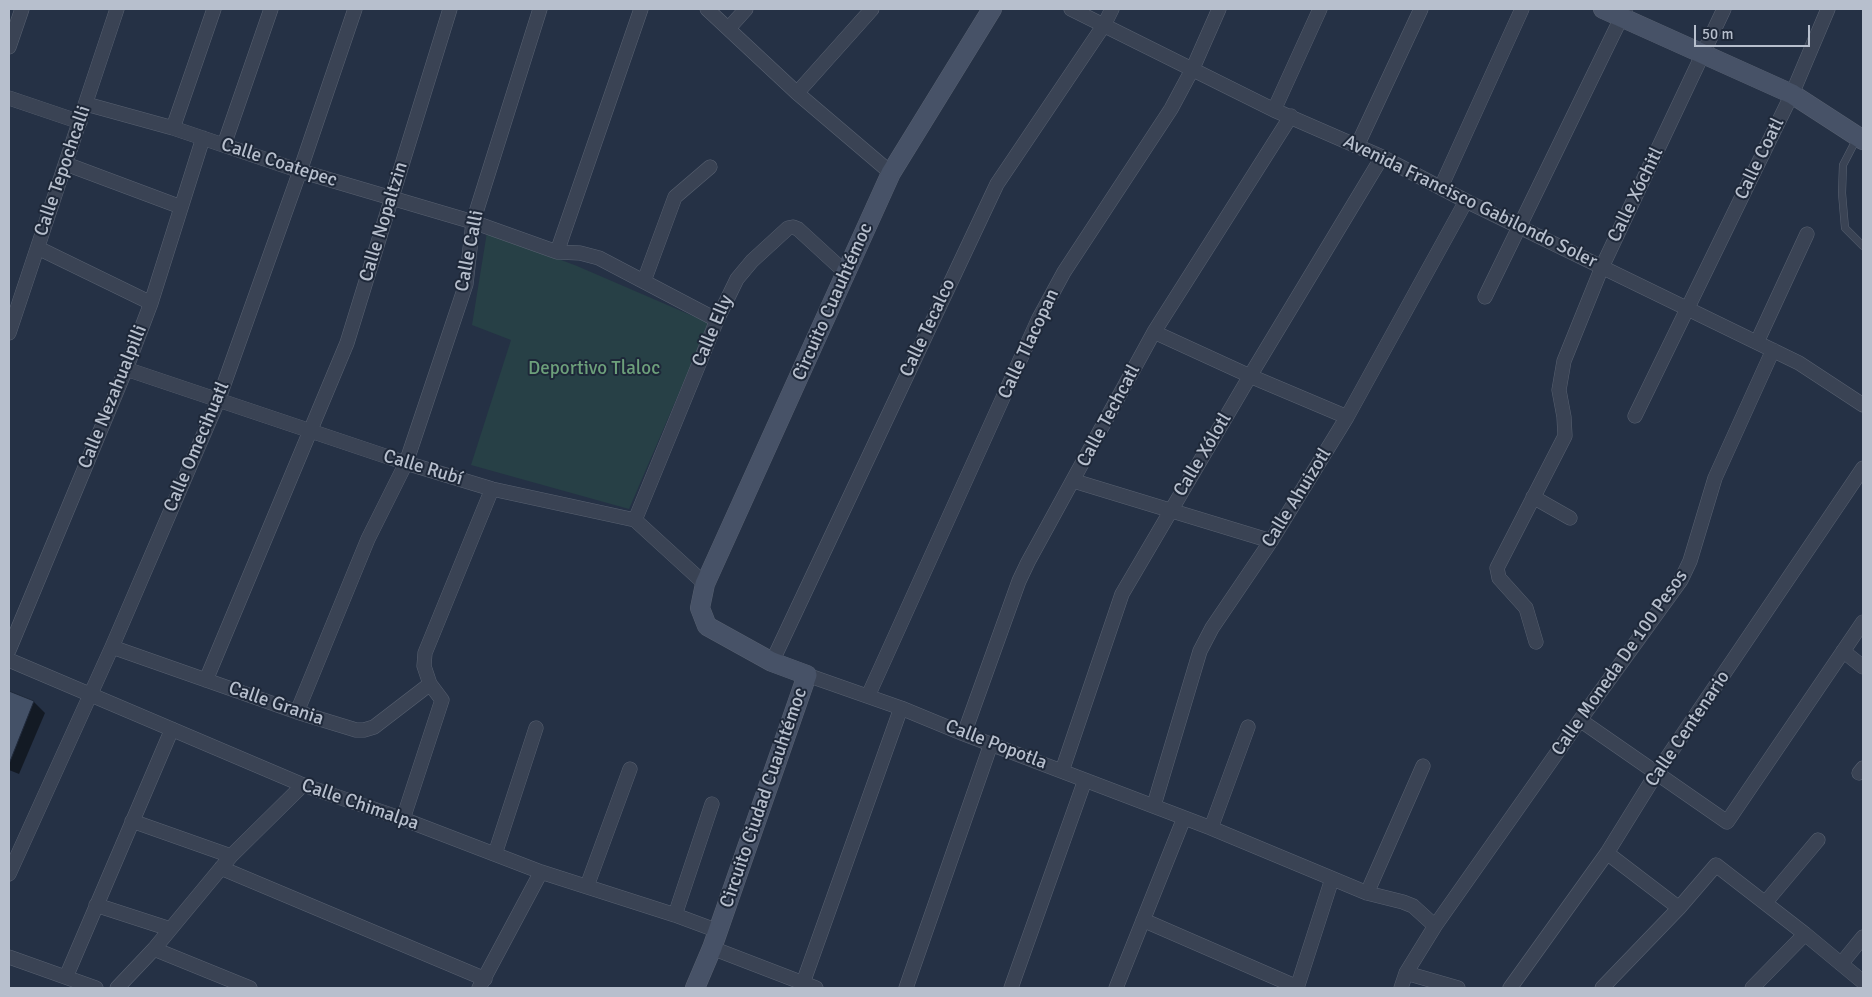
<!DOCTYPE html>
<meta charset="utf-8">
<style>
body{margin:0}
#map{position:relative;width:1872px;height:997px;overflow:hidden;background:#253145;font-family:Signika,sans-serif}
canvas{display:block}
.frame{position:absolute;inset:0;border:10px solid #b7bfcd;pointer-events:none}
.scale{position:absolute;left:1694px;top:25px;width:116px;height:22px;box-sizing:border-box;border:2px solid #b7bfcd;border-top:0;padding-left:6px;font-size:15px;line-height:18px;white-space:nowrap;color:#b7bfcd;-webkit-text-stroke:4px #1e2839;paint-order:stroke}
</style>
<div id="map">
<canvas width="1872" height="997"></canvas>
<div class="frame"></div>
<div class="scale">50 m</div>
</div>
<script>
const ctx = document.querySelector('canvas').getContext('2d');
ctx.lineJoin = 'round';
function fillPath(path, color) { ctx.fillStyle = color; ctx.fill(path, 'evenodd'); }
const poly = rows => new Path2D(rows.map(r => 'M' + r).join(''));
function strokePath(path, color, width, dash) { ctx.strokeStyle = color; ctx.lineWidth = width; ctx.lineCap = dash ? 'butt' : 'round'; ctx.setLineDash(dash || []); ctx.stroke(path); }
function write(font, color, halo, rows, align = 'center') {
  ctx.font = font + ' Signika,sans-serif'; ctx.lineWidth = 4; ctx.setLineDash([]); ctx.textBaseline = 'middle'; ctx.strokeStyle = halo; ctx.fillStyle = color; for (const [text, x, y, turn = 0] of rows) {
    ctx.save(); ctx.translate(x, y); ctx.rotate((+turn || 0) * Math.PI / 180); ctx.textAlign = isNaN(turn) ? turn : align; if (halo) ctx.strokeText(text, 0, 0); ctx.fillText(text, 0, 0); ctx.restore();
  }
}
fillPath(poly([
 [487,232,577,266,709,323,629,509,471,465,511,340,472,325]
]), '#274046');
fillPath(poly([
 [9,692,34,702,45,713,19,774,9,770]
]), '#0007');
const building = poly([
 [9,691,34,701,9,764,9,691]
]);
fillPath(building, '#445167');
strokePath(building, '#202a3b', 1);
const lane = poly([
 [1857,138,1843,165,1842,193,1845,228,1863,246]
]);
const street = poly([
 [707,9,797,93,891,173],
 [1071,9,1274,110,1382,157,1466,201,1799,363,1863,405],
 [729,28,746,9],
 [9,47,22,9],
 [797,93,872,9],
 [9,98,80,122],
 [86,104,173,128,300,171,473,222,557,252,580,253,599,258,717,320],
 [1274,110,1320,9],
 [173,128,214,9],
 [224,145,271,9],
 [1357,146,1421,9],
 [66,164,181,207],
 [1441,187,1522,9],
 [38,248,151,303],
 [557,252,641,9],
 [644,281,675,197,710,167],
 [1485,297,1625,10],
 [1154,332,1250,376,1347,417],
 [9,333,117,9],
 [1757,342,1807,234],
 [126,369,406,463,492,489,635,520,705,584],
 [1635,416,1792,94,1828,9],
 [1074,481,1271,541],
 [1533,497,1570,518],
 [635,520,717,320,737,279,752,261,788,228,793,227,798,229,846,273],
 [1536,642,1526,608,1499,578,1497,568,1565,436,1564,417,1559,390,1564,361,1602,267,1724,9],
 [112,647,297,712,356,730,364,730,374,727,430,684],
 [9,650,126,369,151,303,203,138],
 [1843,651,1863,667],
 [9,660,303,785,403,819,541,872,675,915,718,931],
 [772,662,997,184,1104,25,1112,9],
 [807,675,901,708,964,734,1211,828,1367,893,1403,902,1413,906,1435,926],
 [206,680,347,343,450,9],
 [868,696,1039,318,1064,272,1171,109,1193,68,1219,9],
 [297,712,368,539,406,463,466,284,473,222,540,9],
 [1580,720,1727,822,1863,622],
 [964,734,1019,581,1028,562,1154,332,1291,116],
 [1062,771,1122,594,1250,376,1382,157],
 [1859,773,1863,768],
 [1154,805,1200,651,1212,628,1271,541,1347,417,1466,201],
 [403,819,442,700,430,684,424,666,425,653,492,489],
 [132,821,231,856],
 [1211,828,1248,727],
 [1607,853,1679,908],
 [495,854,536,728],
 [221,868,485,979],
 [9,874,112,647,218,401,300,171,355,9],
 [587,886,630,769],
 [1367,893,1423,766],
 [1765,903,1818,840],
 [96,905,170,929],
 [675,915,712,804],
 [1143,920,1297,987],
 [712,948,816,988],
 [154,949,250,988],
 [9,957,96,988],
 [1841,964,1863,937],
 [1406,973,1458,988],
 [66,977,172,729],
 [803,983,901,708],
 [117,988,154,949,231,856,303,785],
 [479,988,541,872],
 [906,988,991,744],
 [1011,988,1085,780],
 [1116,988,1184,818],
 [1297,988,1332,879],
 [1401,988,1406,973,1435,926,1580,720,1681,580,1690,561,1715,478,1773,350],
 [1510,988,1607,853,1656,774,1863,468],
 [1602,988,1679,908,1716,865,1805,934,1863,982],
 [1752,988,1805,934]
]);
const secondary = poly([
 [1603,9,1792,94,1863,140],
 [695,988,712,948,807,675,772,662,707,626,700,608,705,584,891,173,992,9]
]);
strokePath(lane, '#586171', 8);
strokePath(street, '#586171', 15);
strokePath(secondary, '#586171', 20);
strokePath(lane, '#3a4354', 7);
strokePath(street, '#3a4354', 14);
strokePath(secondary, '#475267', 19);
write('19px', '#b7bfcd', '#1e2839', [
 ["Calle Coatl",1760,159,-64],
 ["Calle Coatepec",279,163,18],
 ["Calle Tepochcalli",63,171,-71],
 ["Calle Xóchitl",1636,195,-64],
 ["Avenida Francisco Gabilondo Soler",1470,202,26],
 ["Calle Nopaltzin",384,222,-73],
 ["Calle Calli",470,251,-79],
 ["Circuito Cuauhtémoc",833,302,-66],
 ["Calle Tecalco",928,328,-65],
 ["Calle Elly",713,331,-67],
 ["Calle Tlacopan",1029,344,-65],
 ["Calle Nezahualpilli",113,397,-68],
 ["Calle Techcatl",1109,416,-62],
 ["Calle Omecihuatl",197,447,-67],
 ["Calle Xólotl",1203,455,-59],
 ["Calle Rubí",423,468,17],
 ["Calle Ahuizotl",1297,498,-58],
 ["Calle Moneda De 100 Pesos",1620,663,-55],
 ["Calle Grania",276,704,19],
 ["Calle Centenario",1688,729,-56],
 ["Calle Popotla",996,745,21],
 ["Circuito Ciudad Cuauhtémoc",764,798,-71],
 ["Calle Chimalpa",360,805,19]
]);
write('19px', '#6da07b', '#1e2839', [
 ["Deportivo Tlaloc",594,369]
]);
</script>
